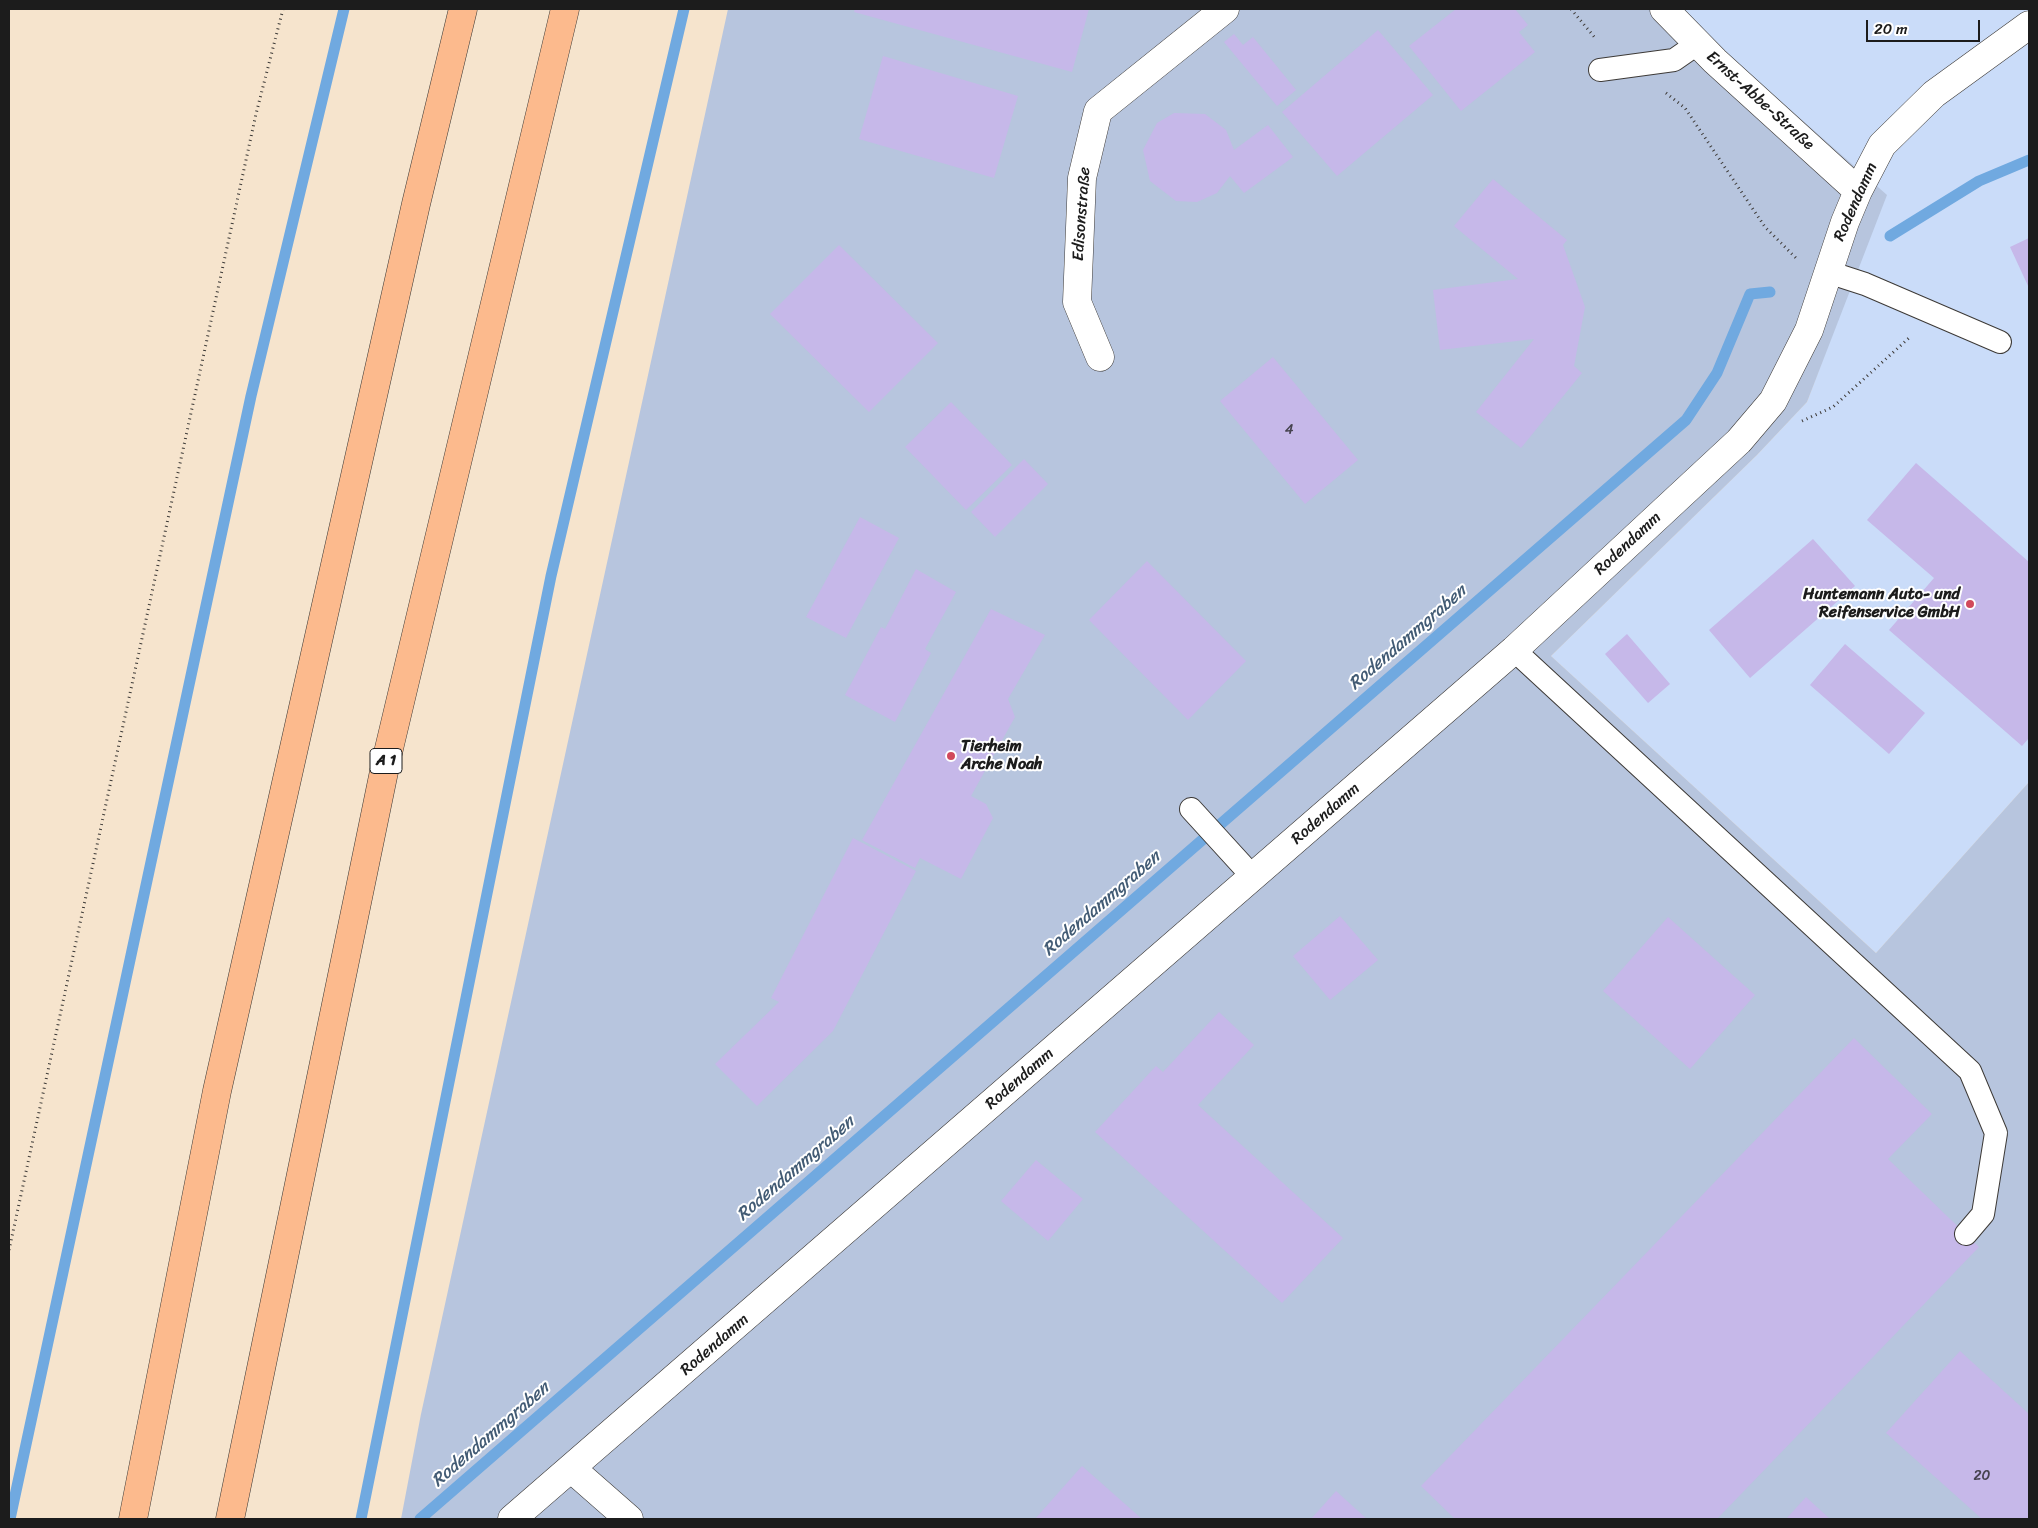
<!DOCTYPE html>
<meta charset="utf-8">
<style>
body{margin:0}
#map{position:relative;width:2038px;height:1528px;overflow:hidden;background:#f6e4cd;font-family:Sriracha,sans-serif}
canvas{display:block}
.frame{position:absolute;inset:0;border:10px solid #1c1c1c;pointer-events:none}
.scale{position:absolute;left:1866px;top:20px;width:114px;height:22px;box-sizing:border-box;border:2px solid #1c1c1c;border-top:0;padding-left:6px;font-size:15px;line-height:18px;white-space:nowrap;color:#1c1c1c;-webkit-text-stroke:4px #fff;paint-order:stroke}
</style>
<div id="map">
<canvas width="2038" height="1528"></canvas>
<div class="frame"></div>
<div class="scale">20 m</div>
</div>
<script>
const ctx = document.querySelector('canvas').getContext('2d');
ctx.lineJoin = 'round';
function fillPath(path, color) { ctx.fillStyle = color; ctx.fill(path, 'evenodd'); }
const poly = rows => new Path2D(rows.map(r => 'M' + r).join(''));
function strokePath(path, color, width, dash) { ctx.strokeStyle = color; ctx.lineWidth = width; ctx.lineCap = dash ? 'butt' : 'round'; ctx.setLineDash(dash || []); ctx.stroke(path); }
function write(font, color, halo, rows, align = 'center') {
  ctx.font = font + ' Sriracha,sans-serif'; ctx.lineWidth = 4; ctx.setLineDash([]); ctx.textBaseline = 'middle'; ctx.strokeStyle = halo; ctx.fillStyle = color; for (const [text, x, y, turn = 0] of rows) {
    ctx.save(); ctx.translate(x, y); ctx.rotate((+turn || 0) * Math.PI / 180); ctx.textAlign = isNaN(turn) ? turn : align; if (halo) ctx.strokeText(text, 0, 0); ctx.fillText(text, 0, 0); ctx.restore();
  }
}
fillPath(poly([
 [1683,9,2029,9,2029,782,1876,953,1551,656,1757,455,1807,402,1841,311,1734,60]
]), '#cadcf9');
fillPath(poly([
 [728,9,1683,9,1734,60,1887,195,1807,402,1757,455,1551,656,1876,953,2029,782,2029,1519,401,1519,421,1414]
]), '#b7c5de');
strokePath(poly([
 [1890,236,1979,181,2029,160],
 [10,1519,251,396,344,9],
 [361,1519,551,576,684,9],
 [420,1519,1686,420,1717,373,1750,294,1770,292]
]), '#70a9e0', 11);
fillPath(poly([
 [855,9,1089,9,1072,72,854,12],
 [1456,9,1515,9,1528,25,1519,32,1535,52,1461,111,1409,46],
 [1378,30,1433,95,1337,176,1282,112],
 [1234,34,1243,45,1253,37,1296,90,1277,106,1224,42],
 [883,56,1018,96,994,178,859,139],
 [1174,113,1205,114,1226,130,1234,150,1268,125,1293,157,1244,193,1230,176,1217,193,1197,202,1176,201,1150,181,1143,150,1157,123],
 [1493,179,1567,240,1563,245,1585,307,1574,366,1582,373,1521,448,1476,412,1534,339,1440,350,1433,290,1518,279,1454,226],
 [2029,238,2029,288,2010,247],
 [839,245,938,343,869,412,770,314],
 [1273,357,1358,460,1305,504,1220,401],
 [951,402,1012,465,966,510,905,447],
 [1024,459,1048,484,995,537,971,512],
 [1916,463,2029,562,2029,738,2022,746,1889,630,1934,578,1867,520],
 [860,517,899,538,846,638,806,617],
 [1813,539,1855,586,1750,678,1709,630],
 [1147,561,1246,661,1188,720,1089,620],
 [916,569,956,592,925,649,931,653,895,722,845,695,881,627,885,629],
 [991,609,1045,635,1008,699,1015,717,971,796,986,804,993,818,961,879,920,858,915,868,862,840],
 [1627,634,1670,684,1648,703,1605,654],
 [1845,644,1925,713,1889,754,1810,685],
 [853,838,916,871,833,1031,757,1106,715,1064,779,1002,771,998],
 [1340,916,1378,960,1330,1000,1293,956],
 [1668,917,1755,995,1690,1069,1603,991],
 [1219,1012,1254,1045,1198,1105,1343,1238,1282,1303,1095,1132,1156,1066,1163,1072],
 [1854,1038,1932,1114,1888,1159,1979,1247,1717,1519,1455,1519,1421,1486],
 [1036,1160,1083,1199,1048,1241,1001,1201],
 [1960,1351,2029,1414,2029,1519,1982,1519,1886,1433],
 [1082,1466,1142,1519,1035,1519],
 [1336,1491,1367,1519,1311,1519],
 [1806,1497,1830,1519,1786,1519]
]), '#c6b8e9');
const service = poly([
 [1600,70,1674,60,1697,44],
 [1828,272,1865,284,2000,342],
 [1514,650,1970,1071,1996,1133,1983,1214,1966,1234],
 [1191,809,1253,877]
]);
const minor = poly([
 [1664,9,1715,61,1858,191],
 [1100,357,1077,302,1082,178,1098,111,1225,9],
 [572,1469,629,1519],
 [512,1519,1514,650,1739,441,1773,401,1809,330,1845,222,1858,191,1882,145,1934,94,2029,25]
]);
const motorway = poly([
 [133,1519,217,1091,416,204,463,9],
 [230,1519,387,757,565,9]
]);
strokePath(service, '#3d3a37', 24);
strokePath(minor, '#3d3a37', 29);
strokePath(motorway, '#3d3a37', 29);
strokePath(poly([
 [1571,9,1596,39],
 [1666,93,1685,108,1765,227,1798,260],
 [1802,421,1833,407,1910,337],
 [9,1250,256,114,283,9]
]), '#3d3a37', 3, [1, 4]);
strokePath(service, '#fff', 22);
strokePath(minor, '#fff', 28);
strokePath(motorway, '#fcba8d', 28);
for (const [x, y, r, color] of [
 [1970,604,5,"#d1495b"],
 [951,756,5,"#d1495b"]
]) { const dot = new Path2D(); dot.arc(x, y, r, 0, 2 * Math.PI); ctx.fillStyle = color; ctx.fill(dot); strokePath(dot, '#fff', 2); }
write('14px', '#46434f', null, [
 ["4",1289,430],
 ["20",1982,1476]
]);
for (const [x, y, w] of [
 [386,761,32]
]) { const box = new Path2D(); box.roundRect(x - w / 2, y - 12.5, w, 25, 4); ctx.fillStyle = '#fff'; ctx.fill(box); strokePath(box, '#1c1c1c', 1); }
write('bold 15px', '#1c1c1c', null, [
 ["A 1",386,761]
]);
write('16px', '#1c1c1c', '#fff', [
 ["Ernst-Abbe-Straße",1760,101,42],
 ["Rodendamm",1856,202,-66],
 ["Edisonstraße",1082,214,-86],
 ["Rodendamm",1628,544,-43],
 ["Rodendamm",1326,814,-41],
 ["Rodendamm",1020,1079,-41],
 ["Rodendamm",715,1345,-41]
]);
write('bold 16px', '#1c1c1c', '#fff', [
 ["Huntemann Auto- und",1960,595],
 ["Reifenservice GmbH",1960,613],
 ["Tierheim",961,747,"left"],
 ["Arche Noah",961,765,"left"]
], 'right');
write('italic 18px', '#425b74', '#fff', [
 ["Rodendammgraben",1408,638,-41],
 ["Rodendammgraben",1102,904,-41],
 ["Rodendammgraben",796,1169,-41],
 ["Rodendammgraben",491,1435,-41]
]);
</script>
